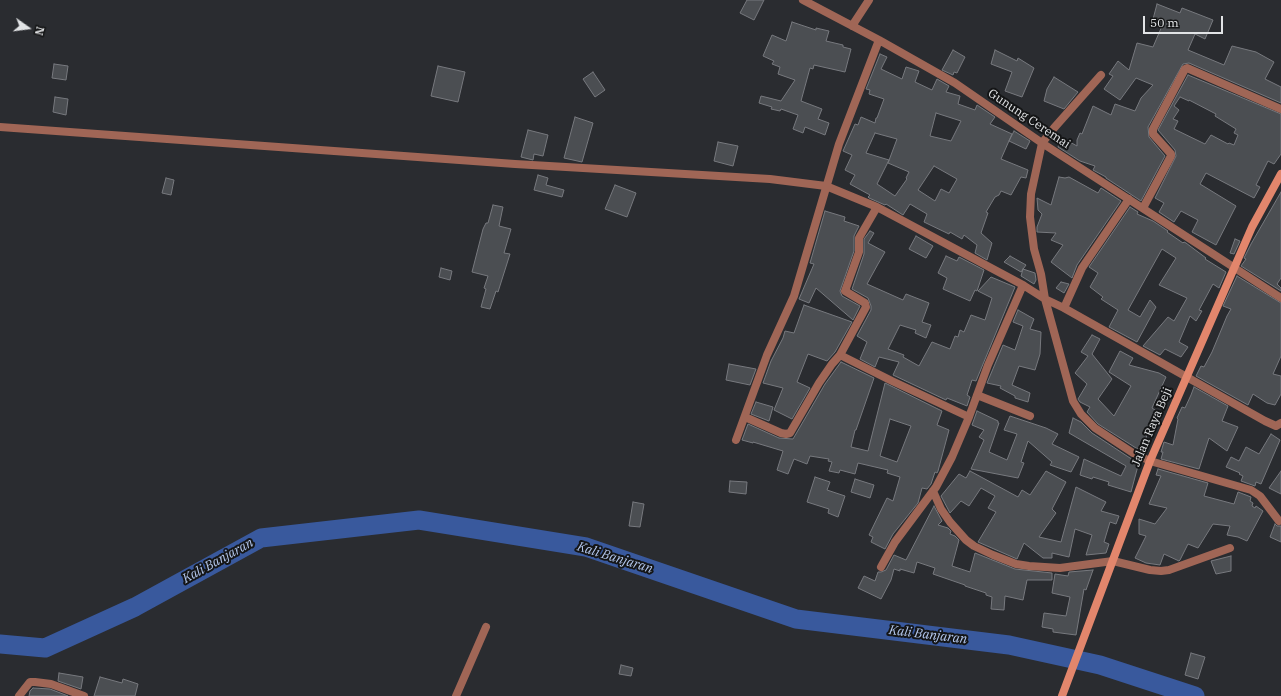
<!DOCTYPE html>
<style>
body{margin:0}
#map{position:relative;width:1281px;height:696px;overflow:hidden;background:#2a2c30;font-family:"IBM Plex Serif",serif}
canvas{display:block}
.north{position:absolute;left:8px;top:8px;width:40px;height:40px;-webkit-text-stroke:3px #141516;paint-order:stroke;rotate:104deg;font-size:11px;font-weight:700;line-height:16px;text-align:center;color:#e2e4e6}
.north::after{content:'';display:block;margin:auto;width:14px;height:18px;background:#e2e4e6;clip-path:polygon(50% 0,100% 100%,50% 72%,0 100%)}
.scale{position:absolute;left:1143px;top:16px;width:80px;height:18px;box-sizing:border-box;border:2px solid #e2e4e6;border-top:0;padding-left:5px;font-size:12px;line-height:14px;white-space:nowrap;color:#e2e4e6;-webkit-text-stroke:3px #141516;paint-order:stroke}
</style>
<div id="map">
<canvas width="1281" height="696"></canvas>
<div class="north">N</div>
<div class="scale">50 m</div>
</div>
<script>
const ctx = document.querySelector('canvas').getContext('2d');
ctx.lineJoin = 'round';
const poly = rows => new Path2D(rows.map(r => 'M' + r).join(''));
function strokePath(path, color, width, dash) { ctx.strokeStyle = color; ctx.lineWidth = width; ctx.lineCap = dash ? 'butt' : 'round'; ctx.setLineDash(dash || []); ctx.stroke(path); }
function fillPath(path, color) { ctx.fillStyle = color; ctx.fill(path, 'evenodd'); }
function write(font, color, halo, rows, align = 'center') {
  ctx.font = font + ' "IBM Plex Serif",serif'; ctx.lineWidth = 4; ctx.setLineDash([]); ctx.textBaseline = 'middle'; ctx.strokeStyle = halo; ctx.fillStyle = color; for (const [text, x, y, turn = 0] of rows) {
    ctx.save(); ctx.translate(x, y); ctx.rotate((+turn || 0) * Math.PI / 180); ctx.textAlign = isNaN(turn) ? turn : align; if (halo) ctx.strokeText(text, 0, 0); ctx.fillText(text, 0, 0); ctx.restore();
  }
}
strokePath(poly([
 [0,644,45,648,135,607,261,538,419,520,586,547,796,619,1009,645,1100,665,1195,696]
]), '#39599d', 19);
const building = poly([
 [747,0,764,0,754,20,740,13,747,0],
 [1157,4,1180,13,1182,8,1213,20,1205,39,1195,34,1188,50,1224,65,1232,46,1256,52,1274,62,1265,79,1281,87,1281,103,1189,63,1183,64,1148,127,1149,137,1165,156,1141,201,1106,178,1106,177,1093,170,1095,166,1080,161,1058,147,1061,137,1077,146,1077,140,1080,133,1082,134,1093,106,1111,115,1115,104,1135,111,1141,98,1153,85,1136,78,1120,100,1104,89,1113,76,1109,74,1118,61,1129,70,1137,43,1153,47,1162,26,1152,23,1157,4],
 [792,22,816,30,816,28,829,31,826,41,843,45,843,47,851,49,845,72,814,65,813,69,810,68,801,101,822,109,818,119,829,123,825,135,805,127,803,133,793,129,798,115,781,109,780,111,771,109,772,107,759,103,761,96,781,101,795,80,778,74,780,67,772,64,774,61,763,56,772,35,786,41,792,22],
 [953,50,965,57,957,73,954,72,953,75,942,70,953,50],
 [995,50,1017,61,1018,58,1034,68,1022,97,1005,91,1012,72,991,64,995,50],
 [880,54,887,57,881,69,902,79,906,67,919,71,915,82,932,90,937,79,949,86,946,92,960,96,958,104,975,110,977,105,995,117,990,124,1012,134,1001,159,1028,170,1026,178,1021,177,1011,195,1001,191,999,195,995,197,986,212,988,213,981,233,992,243,987,260,975,253,977,245,964,235,962,239,950,232,949,234,924,222,927,214,910,204,903,215,886,204,885,205,869,198,868,197,870,195,850,184,855,175,845,170,852,155,843,151,855,124,858,125,861,117,875,123,876,118,877,118,884,99,869,94,870,90,866,89,880,54],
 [936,113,961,121,951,141,930,136,936,113],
 [875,133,897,139,888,163,909,172,906,178,907,179,895,196,877,184,889,160,866,153,875,133],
 [934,166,957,179,949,193,941,189,935,201,918,190,934,166],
 [54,64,68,66,66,80,52,78,54,64],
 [438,66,465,72,458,102,431,96,438,66],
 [593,72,605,90,595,97,583,79,593,72],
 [1188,75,1281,114,1281,154,1274,164,1268,161,1256,185,1260,187,1254,198,1206,173,1200,184,1236,206,1216,245,1192,232,1198,220,1181,211,1174,222,1159,212,1164,203,1155,198,1176,156,1175,150,1158,130,1188,75],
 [1180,97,1189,101,1189,100,1216,114,1215,116,1236,129,1234,133,1238,135,1234,145,1229,143,1228,144,1211,135,1205,144,1174,129,1178,121,1173,119,1179,110,1174,106,1180,97],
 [1054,77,1078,92,1064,109,1044,101,1047,89,1054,77],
 [55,97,68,99,66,115,53,112,55,97],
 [575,117,593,123,582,162,564,158,575,117],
 [528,130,548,135,543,156,534,154,533,160,521,157,528,130],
 [1014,131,1030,141,1026,149,1009,141,1014,131],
 [718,142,738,146,733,166,714,161,718,142],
 [538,175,548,178,546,185,564,190,562,197,534,190,538,175],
 [1059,177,1065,178,1069,177,1098,193,1101,188,1121,201,1077,265,1072,278,1051,262,1063,245,1051,240,1056,233,1037,232,1037,227,1042,214,1038,210,1037,198,1051,205,1059,177],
 [166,178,174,180,171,195,162,193,166,178],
 [615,185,636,193,627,217,605,209,615,185],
 [1281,192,1281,278,1277,284,1281,288,1281,291,1241,266,1246,259,1244,258,1251,244,1281,192],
 [493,205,503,207,499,226,511,229,504,253,510,254,498,292,496,291,490,309,481,307,486,289,484,288,488,276,472,272,483,229,486,223,488,223,493,205],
 [1130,207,1138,212,1137,214,1153,221,1168,231,1167,232,1183,243,1184,242,1186,243,1206,258,1205,259,1226,272,1219,288,1213,284,1199,310,1202,311,1196,321,1190,316,1179,342,1188,347,1181,357,1165,349,1160,355,1143,346,1168,317,1174,321,1187,298,1159,285,1176,258,1162,249,1128,310,1140,317,1150,300,1156,307,1137,342,1109,327,1118,310,1101,299,1103,297,1090,287,1098,273,1089,267,1130,207],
 [825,211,845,217,844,221,859,226,854,236,854,251,840,291,842,296,860,306,853,320,816,288,809,303,799,299,814,264,810,263,825,211],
 [870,231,874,233,868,243,885,252,878,264,867,284,903,300,906,294,929,303,922,322,931,325,926,338,915,333,916,330,900,325,888,349,904,355,903,357,919,366,932,342,950,349,955,336,958,337,960,330,964,332,971,315,985,320,992,298,978,291,991,277,1015,287,976,381,972,380,967,395,970,397,967,406,947,398,946,400,893,375,899,362,879,357,875,367,860,359,867,342,857,336,871,310,871,306,868,298,852,289,864,254,864,239,870,231],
 [916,236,933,246,926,258,909,249,916,236],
 [1235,239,1240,241,1234,254,1230,253,1235,239],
 [946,256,957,261,959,257,984,270,977,291,975,290,970,301,943,289,947,278,938,273,946,256],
 [1010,256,1026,265,1021,272,1004,262,1010,256],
 [441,268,452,271,450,280,439,277,441,268],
 [1023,269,1035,273,1036,280,1034,284,1021,276,1023,269],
 [1237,276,1281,303,1281,356,1273,374,1281,376,1281,394,1275,405,1267,403,1253,394,1248,405,1196,376,1201,366,1204,367,1212,352,1227,316,1231,309,1223,306,1237,276],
 [1061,282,1069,284,1064,293,1056,288,1061,282],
 [804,305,852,322,835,352,827,361,808,354,797,382,810,388,792,419,774,410,783,388,763,383,771,361,783,338,785,331,794,333,804,305],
 [1018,310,1034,319,1030,329,1041,332,1040,354,1035,370,1019,366,1012,385,1030,393,1028,402,1015,398,1015,396,1000,388,1001,386,987,383,1003,345,1015,350,1023,326,1013,322,1018,310],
 [1092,335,1100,339,1092,354,1112,379,1098,399,1114,416,1131,386,1109,372,1120,351,1133,358,1129,365,1159,373,1166,377,1152,408,1158,412,1152,424,1150,422,1143,451,1136,448,1098,424,1087,412,1090,407,1080,402,1078,399,1087,384,1075,373,1088,356,1081,352,1092,335],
 [841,362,874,378,856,430,855,430,851,447,868,451,885,383,942,411,937,425,949,430,938,471,937,473,935,472,931,484,927,489,922,488,918,503,893,534,885,549,871,542,873,537,869,535,887,498,893,501,900,477,887,473,888,470,858,463,855,474,840,470,839,473,829,471,832,462,828,461,829,459,810,456,807,464,794,459,788,474,777,470,783,451,753,442,753,443,742,440,748,424,779,438,793,439,825,384,841,362],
 [890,419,911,426,897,462,880,456,890,419],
 [729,364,756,369,750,385,726,380,729,364],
 [1194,387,1228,406,1222,421,1238,427,1227,451,1209,438,1199,469,1161,459,1163,452,1161,452,1164,442,1173,445,1178,419,1177,418,1182,407,1185,408,1191,395,1194,387],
 [756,402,773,407,769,421,751,414,756,402],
 [977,411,998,421,998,423,999,423,989,452,1007,460,1017,434,1004,430,1010,416,1046,428,1058,434,1052,444,1079,457,1071,472,1050,465,1052,462,1028,441,1021,462,1024,463,1018,478,971,469,984,440,979,437,984,430,972,425,977,411],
 [1073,418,1081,422,1092,433,1130,458,1139,462,1131,492,1108,485,1109,482,1093,477,1092,479,1080,475,1084,459,1121,476,1126,466,1069,433,1073,418],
 [1271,434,1280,440,1261,484,1256,482,1255,486,1241,481,1243,476,1239,474,1240,473,1226,467,1231,457,1239,461,1246,447,1259,454,1271,434],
 [1158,469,1208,483,1204,496,1234,504,1238,492,1251,497,1250,501,1253,503,1252,506,1255,508,1256,506,1263,511,1247,541,1238,537,1227,535,1230,526,1213,524,1198,548,1188,544,1180,560,1179,561,1164,554,1160,565,1146,563,1135,558,1146,536,1139,534,1139,519,1155,524,1167,508,1149,504,1161,476,1156,475,1158,469],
 [970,471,1018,497,1022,490,1030,495,1046,471,1066,482,1052,509,1056,513,1039,537,1061,542,1076,487,1106,502,1101,511,1119,516,1116,524,1110,522,1104,542,1109,544,1106,553,1086,555,1092,535,1075,529,1069,557,1052,553,1052,558,1043,558,1024,543,1017,559,978,542,996,512,988,508,995,496,981,488,969,506,961,501,950,513,941,496,959,474,966,478,970,471],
 [1281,471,1281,494,1269,488,1281,471],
 [815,477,830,482,827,490,845,496,838,517,828,513,829,509,807,502,815,477],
 [855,479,874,485,870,498,851,492,855,479],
 [730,481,747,482,746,494,729,492,730,481],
 [633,502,644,504,640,527,629,526,633,502],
 [934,506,942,521,938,525,948,528,951,531,950,534,955,536,959,540,952,566,970,572,975,553,1015,569,1052,573,1052,580,1027,580,1023,600,1005,596,1004,610,991,609,992,597,986,595,986,593,965,586,965,585,933,574,935,568,917,562,914,573,900,569,900,571,894,569,891,580,881,599,858,588,864,576,875,581,878,572,881,572,886,570,894,555,906,560,934,506],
 [1275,524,1277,526,1281,526,1281,542,1270,537,1275,524],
 [1231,556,1231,571,1216,574,1211,561,1231,556],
 [1093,570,1086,590,1084,589,1076,635,1053,632,1053,629,1042,627,1044,613,1066,616,1070,597,1052,593,1055,574,1068,576,1069,572,1093,570],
 [1191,653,1205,657,1198,679,1185,675,1191,653],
 [621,665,633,668,631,676,619,674,621,665],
 [59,673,83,677,81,689,58,681,59,673],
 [100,677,122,683,123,679,138,684,135,696,94,696,100,677],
 [33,688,50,689,68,696,29,696,30,691,33,688]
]);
fillPath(building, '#4b4e52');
strokePath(building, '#77797e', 1);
strokePath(poly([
 [803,0,879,40,955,83,1042,143,1281,298],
 [852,26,869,0],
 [1101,75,1054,128,1042,143,1031,194,1030,217,1034,249,1041,274,1045,299,1073,401,1081,414,1095,428,1133,453,1150,461,1251,490,1260,496,1279,521],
 [0,127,515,164,770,179,826,186,877,207,1023,285,1045,299,1064,308,1265,421,1276,426,1281,423],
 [1143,208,1171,156,1171,154,1153,134,1153,129,1185,69,1187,68,1281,109],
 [1064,308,1082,268,1129,199],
 [840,355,866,307,865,303,845,291,859,252,859,238,877,207],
 [977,395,1030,416],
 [745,417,781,433,786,434,790,433,819,383,832,364,840,355,892,381,969,417],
 [736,440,767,355,794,296,839,144,879,40],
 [933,491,941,509,950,522,966,540,974,546,993,555,1016,564,1029,566,1060,568,1113,561,1150,570,1161,571,1169,570,1230,548],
 [881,567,895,542,936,487,952,457,969,417,988,365,1023,285],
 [19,696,30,682,35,682,51,684,84,696],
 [456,696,486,627]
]), '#a06656', 8);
strokePath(poly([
 [1062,696,1150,461,1252,227,1281,174]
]), '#e2866c', 8);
write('12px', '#e2e4e6', '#141516', [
 ["Gunung Ceremai",1029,119,34],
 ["Jalan Raya Beji",1152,427,-67]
]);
write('italic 13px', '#b4c8ee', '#141516', [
 ["Kali Banjaran",615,558,17],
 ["Kali Banjaran",218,561,-29],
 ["Kali Banjaran",928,635,7]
]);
</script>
